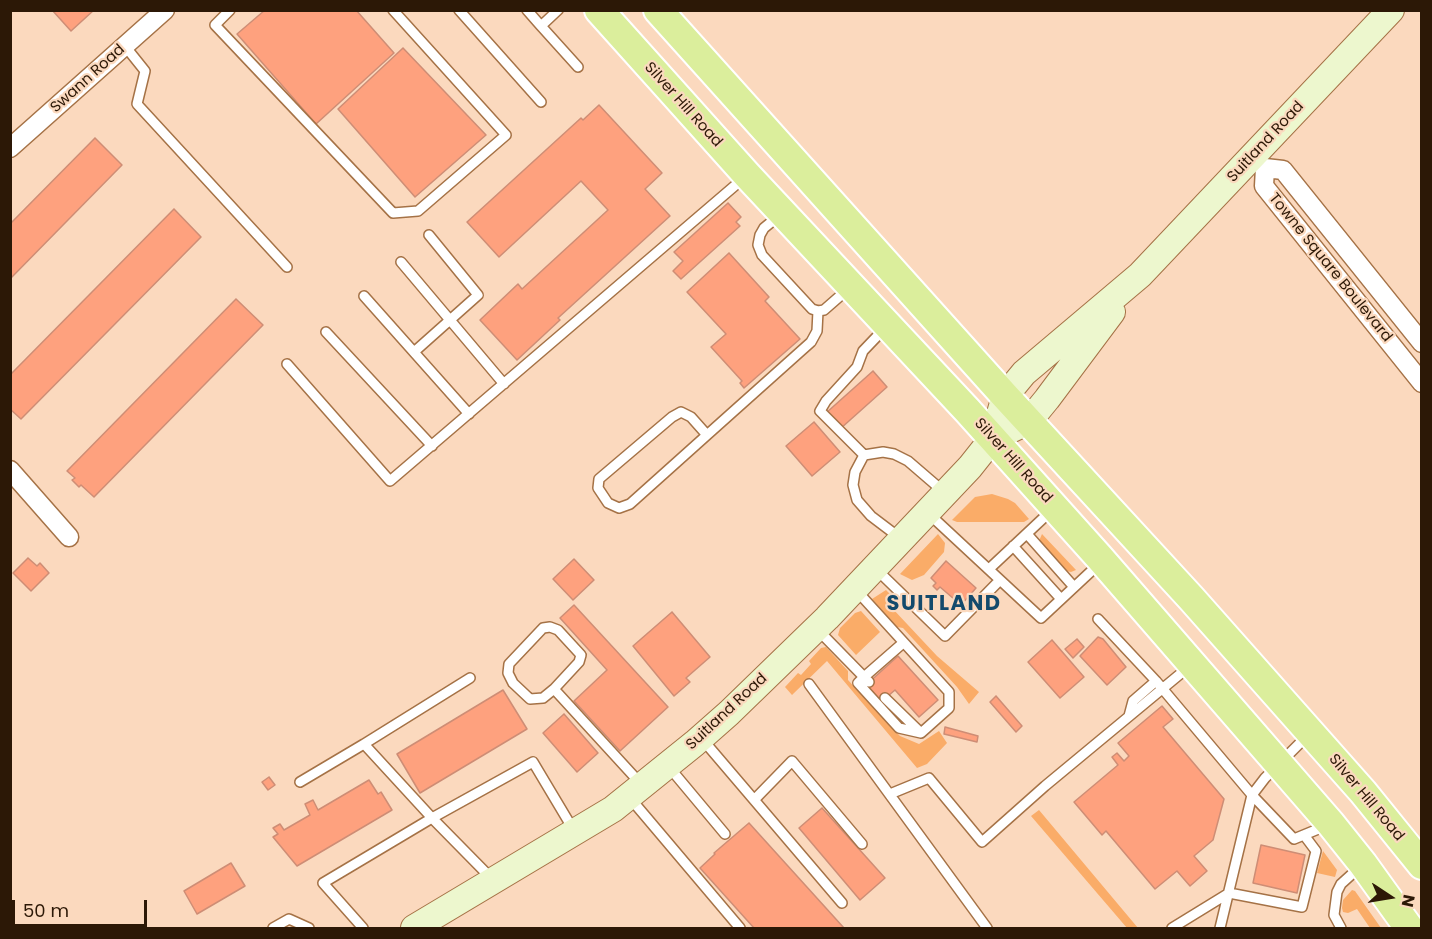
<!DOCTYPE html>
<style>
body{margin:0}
#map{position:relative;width:1432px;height:939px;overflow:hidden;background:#fbd9be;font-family:Poppins,sans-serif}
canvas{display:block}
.frame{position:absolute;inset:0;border:12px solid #2c1806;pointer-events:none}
.north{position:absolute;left:1360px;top:867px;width:60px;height:60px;-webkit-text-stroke:4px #fbd9be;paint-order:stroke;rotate:102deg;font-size:16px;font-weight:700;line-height:24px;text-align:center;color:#2c1806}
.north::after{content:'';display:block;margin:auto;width:21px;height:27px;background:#2c1806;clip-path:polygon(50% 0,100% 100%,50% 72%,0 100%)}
.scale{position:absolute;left:12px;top:900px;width:135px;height:27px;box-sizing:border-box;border:3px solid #2c1806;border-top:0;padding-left:8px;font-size:18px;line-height:21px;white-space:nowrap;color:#2c1806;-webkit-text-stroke:4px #fbd9be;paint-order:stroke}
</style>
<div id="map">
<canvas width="1432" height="939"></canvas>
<div class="frame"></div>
<div class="north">N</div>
<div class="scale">50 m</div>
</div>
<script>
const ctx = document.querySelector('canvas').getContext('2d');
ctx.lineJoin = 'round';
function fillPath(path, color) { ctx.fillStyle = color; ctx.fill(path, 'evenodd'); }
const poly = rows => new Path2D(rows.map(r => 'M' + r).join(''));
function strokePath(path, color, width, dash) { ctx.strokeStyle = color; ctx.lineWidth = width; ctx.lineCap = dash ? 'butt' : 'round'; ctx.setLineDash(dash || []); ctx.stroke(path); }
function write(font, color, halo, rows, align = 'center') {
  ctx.font = font + ' Poppins,sans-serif'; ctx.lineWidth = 4.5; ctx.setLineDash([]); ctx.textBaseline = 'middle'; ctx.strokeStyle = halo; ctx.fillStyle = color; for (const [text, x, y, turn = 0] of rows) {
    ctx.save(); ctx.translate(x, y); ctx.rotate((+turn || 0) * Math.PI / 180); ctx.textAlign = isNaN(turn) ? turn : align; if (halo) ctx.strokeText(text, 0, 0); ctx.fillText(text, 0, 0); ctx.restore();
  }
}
fillPath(poly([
 [992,494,1008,499,1015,503,1029,519,1024,522,957,522,952,520,975,497],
 [938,534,945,543,944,552,924,575,912,580,900,574],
 [1042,534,1076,570,1071,572,1066,571,1041,544,1039,541],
 [886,590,895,599,896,604,893,609,937,656,979,692,969,704,957,687,903,628,897,627,872,599],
 [861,611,880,632,856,655,838,635,840,628,855,613],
 [826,647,848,671,848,680,900,736,919,744,939,731,947,743,927,764,917,768,827,661,792,695,785,687,798,673,801,675,811,664,809,661,821,648],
 [1039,810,1138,928,1127,928,1031,816],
 [1323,851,1337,870,1335,877,1317,873],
 [1352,890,1355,891,1381,928,1370,928,1357,909,1348,913,1343,912,1342,908,1343,900]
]), '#faac68');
const building = poly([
 [52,10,94,10,71,31,52,10],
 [265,10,356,10,394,53,316,124,237,34,265,10],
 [403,48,486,135,415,197,338,109,403,48],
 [599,105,662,173,645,189,670,216,558,318,560,320,517,360,480,320,518,284,522,289,608,210,581,181,499,257,467,222,581,118,583,120,599,105],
 [95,138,122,165,10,279,10,224,95,138],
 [728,203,741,217,736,222,740,226,681,279,673,271,683,261,674,252,728,203],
 [174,209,201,237,21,419,10,409,10,375,174,209],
 [729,253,769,297,765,301,800,339,744,388,740,383,742,381,711,347,726,334,687,292,729,253],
 [236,299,263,325,94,497,81,485,79,487,72,480,75,478,67,471,236,299],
 [873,371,887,387,840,429,826,413,873,371],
 [814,422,840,452,812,476,786,446,814,422],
 [28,558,37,566,40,563,49,573,31,591,13,573,28,558],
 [574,559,594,580,573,600,553,579,574,559],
 [946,561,976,588,961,605,940,587,937,590,933,586,936,583,931,578,946,561],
 [574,605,668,707,620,751,574,701,607,670,560,618,574,605],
 [672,612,710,657,686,678,690,682,674,696,633,646,672,612],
 [1098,637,1103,639,1126,667,1107,685,1080,656,1098,637],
 [1077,639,1084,647,1073,658,1065,649,1077,639],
 [1052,640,1084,677,1060,698,1028,662,1052,640],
 [898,656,938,700,919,717,895,690,881,702,866,685,898,656],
 [503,690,527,729,420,793,397,754,503,690],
 [996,696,1022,726,1016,732,990,702,996,696],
 [1162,706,1173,719,1163,727,1224,799,1213,840,1194,856,1207,871,1190,886,1177,871,1155,889,1106,831,1102,835,1074,802,1118,765,1112,757,1117,753,1124,761,1129,756,1118,743,1162,706],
 [564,714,598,753,577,772,543,733,564,714],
 [945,727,978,736,977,742,944,734,945,727],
 [269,777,275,785,268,790,262,782,269,777],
 [369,780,378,794,381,792,392,810,297,866,273,837,278,834,273,828,280,824,284,830,310,815,305,804,313,800,318,810,369,780],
 [822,808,885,878,860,900,799,828,822,808],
 [749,823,844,928,754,928,700,868,715,854,714,853,749,823],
 [1261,845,1305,855,1297,893,1253,883,1261,845],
 [231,863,245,886,197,914,184,891,231,863]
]);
fillPath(building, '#fea17e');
strokePath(building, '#ce8d75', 1.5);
const service = poly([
 [230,10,215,25,393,213,418,211,506,135,393,10],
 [459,10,541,102],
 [527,10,541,26],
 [558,10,541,26,578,67],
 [125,46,145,71,137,104,287,267],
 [781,214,764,228,760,235,758,245,762,255,812,309,818,311,824,310,848,289],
 [401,262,504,384],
 [364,296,469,414],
 [885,328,863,351,857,367,826,401,820,411,864,455,855,472,853,485,857,500,871,516,900,538],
 [326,332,432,446],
 [414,352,478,295,429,235],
 [287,364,390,481,745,177],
 [707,435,691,417,681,412,672,417,599,479,598,488,608,503,619,508,630,504,707,435,811,342,817,331,818,311],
 [864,455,883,452,894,454,908,461,944,492],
 [928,513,1041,618,1100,563],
 [1027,534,1074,587],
 [1013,546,1061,599],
 [876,569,945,636,1000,580],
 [989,569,1053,509],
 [1098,619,1156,681,1252,795,1265,778,1307,736],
 [818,630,864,677,858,683,899,728,921,733,949,708,949,692,856,590],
 [470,678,364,744,432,818,493,880],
 [869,682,864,677,903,643],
 [809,684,987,928],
 [554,689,579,662,581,655,558,630,550,627,543,628,509,664,508,673,513,683,530,699,543,698,554,689,641,784],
 [885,698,920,732],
 [1129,716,1133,701,1156,681],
 [703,740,842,903],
 [669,767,725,834],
 [300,782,364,744],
 [890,794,929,778,982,842,1045,786,1191,665],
 [630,798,740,928],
 [754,800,792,761,862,844],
 [273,928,289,919,309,928],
 [363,928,323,883,432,818,533,762,573,829],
 [1172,928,1229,893,1302,907,1316,851,1304,835],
 [1220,928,1252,795,1294,839,1328,825],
 [1341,928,1334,915,1337,892,1341,884,1362,865]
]);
const minor = poly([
 [10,148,165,10],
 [1265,168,1264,186,1422,383],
 [1265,168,1283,170,1422,343],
 [10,470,69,537]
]);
const secondary = poly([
 [993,438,1029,421,1047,399,1112,312],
 [414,928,613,809,695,743,729,713,827,618,970,467,993,438,1005,396,1024,373,1140,275,1391,10]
]);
const primary = poly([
 [599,10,747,175,967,410,1099,557,1331,824,1363,864,1409,928],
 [658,10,1005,396,1191,598,1363,792,1422,865]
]);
strokePath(service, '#a57246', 12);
strokePath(minor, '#a57246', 21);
strokePath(secondary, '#a57246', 28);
strokePath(primary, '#fff', 32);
strokePath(service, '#fff', 9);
strokePath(minor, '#fff', 18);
strokePath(secondary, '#edf7ce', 26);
strokePath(primary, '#dbee9c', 28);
write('15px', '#2c1806', '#fbd9be', [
 ["Swann Road",88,79,-42],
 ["Silver Hill Road",683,105,48],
 ["Suitland Road",1266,142,-47],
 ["Towne Square Boulevard",1330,268,51],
 ["Silver Hill Road",1013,461,48],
 ["Suitland Road",727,712,-43],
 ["Silver Hill Road",1366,798,50]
]);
ctx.letterSpacing = '1.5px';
write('bold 21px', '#134a6c', '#fbd9be', [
 ["SUITLAND",944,605]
]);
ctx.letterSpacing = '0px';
</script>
